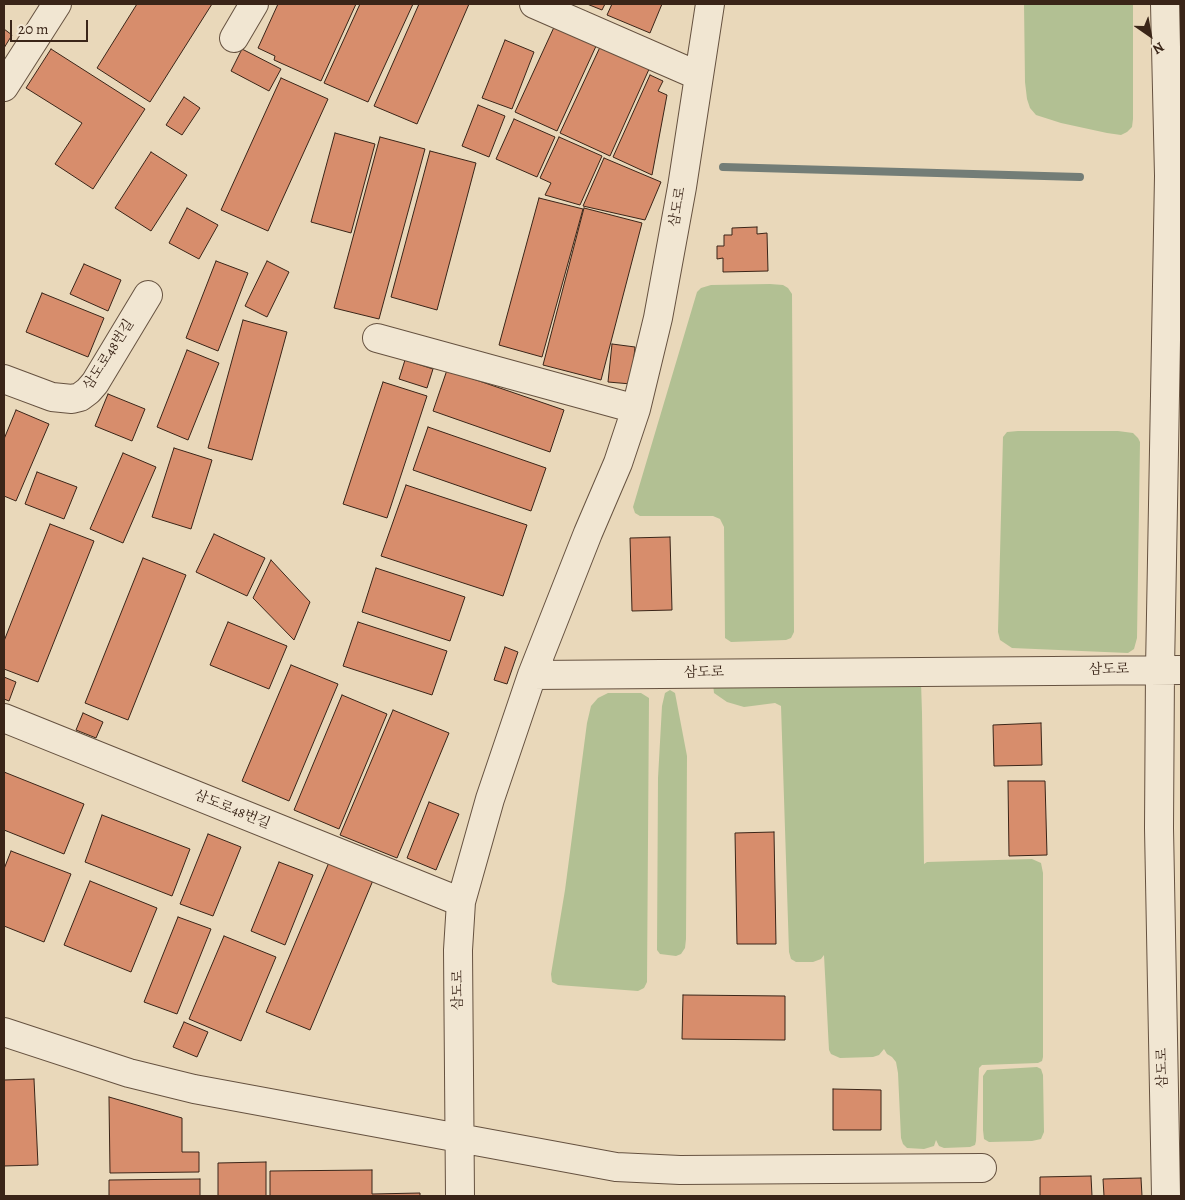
<!DOCTYPE html>
<meta charset="utf-8">
<style>
body{margin:0}
#map{position:relative;width:1185px;height:1200px;overflow:hidden;background:#e9d8ba;font-family:Alegreya,serif}
canvas{display:block}
.frame{position:absolute;inset:0;border:5px solid #3a2518;pointer-events:none}
.north{position:absolute;left:1125px;top:10px;width:50px;height:50px;-webkit-text-stroke:4px #f1e6d2;paint-order:stroke;rotate:147deg;font-size:14px;font-weight:700;line-height:20px;text-align:center;color:#3a2518}
.north::after{content:'';display:block;margin:auto;width:18px;height:22px;background:#3a2518;clip-path:polygon(50% 0,100% 100%,50% 72%,0 100%)}
.scale{position:absolute;left:10px;top:20px;width:78px;height:22px;box-sizing:border-box;border:2px solid #3a2518;border-top:0;padding-left:6px;font-size:15px;line-height:18px;white-space:nowrap;color:#3a2518;-webkit-text-stroke:4px #f1e6d2;paint-order:stroke}
</style>
<div id="map">
<canvas width="1185" height="1200"></canvas>
<div class="frame"></div>
<div class="north">N</div>
<div class="scale">20 m</div>
</div>
<script>
const ctx = document.querySelector('canvas').getContext('2d');
ctx.lineJoin = 'round';
function fillPath(path, color) { ctx.fillStyle = color; ctx.fill(path, 'evenodd'); }
const poly = rows => new Path2D(rows.map(r => 'M' + r).join(''));
function strokePath(path, color, width, dash) { ctx.strokeStyle = color; ctx.lineWidth = width; ctx.lineCap = dash ? 'butt' : 'round'; ctx.setLineDash(dash || []); ctx.stroke(path); }
function write(font, color, halo, rows, align = 'center') {
  ctx.font = font + ' Alegreya,"Noto Serif KR",serif'; ctx.lineWidth = 4; ctx.setLineDash([]); ctx.textBaseline = 'middle'; ctx.strokeStyle = halo; ctx.fillStyle = color; for (const [text, x, y, turn = 0] of rows) {
    ctx.save(); ctx.translate(x, y); ctx.rotate((+turn || 0) * Math.PI / 180); ctx.textAlign = isNaN(turn) ? turn : align; if (halo) ctx.strokeText(text, 0, 0); ctx.fillText(text, 0, 0); ctx.restore();
  }
}
fillPath(poly([
 [1024,4,1133,4,1133,119,1132,127,1127,132,1121,135,1107,133,1061,123,1036,115,1030,108,1027,99,1025,82],
 [770,284,783,285,788,288,792,294,794,632,791,638,786,640,731,642,725,638,724,527,720,519,713,516,640,516,635,513,633,507,697,292,701,288,711,285],
 [1018,431,1118,431,1133,433,1138,438,1140,442,1137,638,1134,649,1128,653,1012,648,1000,640,998,632,1003,437,1007,432],
 [921,682,922,713,924,864,927,862,1032,859,1041,863,1043,873,1043,1057,1042,1061,1038,1063,982,1065,979,1068,976,1141,975,1145,970,1147,944,1148,939,1146,936,1140,934,1146,924,1149,907,1148,903,1144,901,1138,898,1073,896,1062,892,1057,887,1054,884,1049,879,1055,873,1057,840,1058,831,1054,829,1050,824,955,821,959,813,962,796,962,791,959,789,952,781,706,775,703,744,707,727,702,714,693,713,684],
 [670,690,675,693,687,756,686,939,685,948,681,954,676,956,660,954,657,950,658,778,662,706,665,693],
 [608,693,641,693,649,698,647,982,644,988,638,991,558,985,552,982,551,974,565,890,587,723,591,706,598,698],
 [1037,1067,1041,1069,1043,1075,1044,1132,1041,1139,1032,1141,989,1142,984,1139,983,1130,983,1076,987,1070]
]), '#b2c093');
strokePath(poly([
 [723,167,1080,177]
]), '#737d77', 8);
const building = poly([
 [137,4,212,4,150,102,97,68,137,4],
 [278,4,356,4,321,81,274,60,275,56,258,48,278,4],
 [360,4,413,4,368,102,324,83,360,4],
 [419,4,469,4,417,124,374,106,419,4],
 [587,4,605,4,602,10,587,4],
 [612,4,662,4,650,33,607,15,612,4],
 [555,25,597,44,557,131,515,112,555,25],
 [4,29,12,35,4,48,4,29],
 [505,40,534,52,512,109,482,98,505,40],
 [601,45,650,67,610,156,560,133,601,45],
 [51,49,145,109,93,189,55,164,82,123,26,88,51,49],
 [242,49,281,69,269,91,231,71,242,49],
 [650,75,663,81,658,91,667,95,652,175,613,157,650,75],
 [281,78,328,99,268,231,221,210,281,78],
 [184,97,200,108,182,135,166,125,184,97],
 [478,105,505,116,489,157,462,146,478,105],
 [514,119,555,137,537,177,496,159,514,119],
 [335,133,375,144,351,233,311,222,335,133],
 [380,137,425,149,379,319,334,308,380,137],
 [559,137,602,156,580,205,545,195,551,183,540,178,559,137],
 [430,151,476,163,437,310,391,297,430,151],
 [151,152,187,175,151,231,115,208,151,152],
 [604,158,661,182,645,220,583,206,604,158],
 [539,198,583,209,542,357,499,345,539,198],
 [187,208,218,225,199,259,169,243,187,208],
 [584,208,642,223,601,380,543,365,584,208],
 [757,227,757,234,767,233,768,271,723,272,723,258,717,259,717,246,724,246,724,235,732,235,732,228,757,227],
 [216,261,248,273,218,351,186,338,216,261],
 [267,261,289,272,267,317,245,306,267,261],
 [84,264,121,280,108,311,70,294,84,264],
 [42,293,104,318,88,357,26,332,42,293],
 [243,320,287,332,252,460,208,448,243,320],
 [612,344,635,347,631,384,608,382,612,344],
 [187,350,219,363,188,440,157,427,187,350],
 [405,360,433,369,427,388,399,379,405,360],
 [447,370,564,410,550,452,433,411,447,370],
 [383,382,427,396,387,518,343,504,383,382],
 [108,394,145,409,132,441,95,426,108,394],
 [16,410,49,424,16,501,4,496,4,439,16,410],
 [428,427,546,468,531,511,413,470,428,427],
 [174,448,212,460,191,529,152,517,174,448],
 [123,453,156,467,123,543,90,529,123,453],
 [37,472,77,487,64,519,25,504,37,472],
 [406,485,527,525,503,596,381,556,406,485],
 [50,524,94,541,38,682,4,669,4,641,50,524],
 [214,534,265,558,247,596,196,572,214,534],
 [670,537,672,610,632,611,630,538,670,537],
 [143,558,186,575,128,720,85,703,143,558],
 [271,560,310,602,294,640,253,598,271,560],
 [376,568,465,597,450,641,362,612,376,568],
 [228,622,287,646,269,689,210,665,228,622],
 [358,622,447,651,432,695,343,666,358,622],
 [505,647,518,652,507,684,494,680,505,647],
 [291,665,338,684,289,801,242,781,291,665],
 [4,677,16,682,9,701,4,699,4,677],
 [342,695,387,714,339,829,294,810,342,695],
 [393,710,449,733,397,858,340,835,393,710],
 [83,713,103,722,96,738,76,730,83,713],
 [1041,723,1042,765,994,766,993,725,1041,723],
 [4,772,84,804,64,854,4,830,4,772],
 [1008,781,1045,781,1047,855,1009,856,1008,781],
 [429,802,459,814,436,870,407,858,429,802],
 [102,815,190,849,172,896,85,862,102,815],
 [774,832,776,944,737,944,735,833,774,832],
 [208,834,241,847,213,916,180,904,208,834],
 [11,851,71,874,44,942,4,926,4,869,11,851],
 [330,860,374,878,310,1030,266,1012,330,860],
 [279,862,313,875,285,945,251,931,279,862],
 [90,881,157,908,131,972,64,945,90,881],
 [178,917,211,929,177,1014,144,1002,178,917],
 [224,936,276,957,241,1041,189,1019,224,936],
 [683,995,785,996,785,1040,682,1039,683,995],
 [184,1022,208,1032,197,1057,173,1047,184,1022],
 [34,1079,38,1165,4,1166,4,1080,34,1079],
 [833,1089,881,1090,881,1130,833,1130,833,1089],
 [109,1097,182,1118,182,1152,199,1152,199,1172,110,1173,109,1097],
 [266,1162,266,1196,218,1196,218,1163,266,1162],
 [372,1170,372,1194,420,1193,420,1196,270,1196,270,1171,372,1170],
 [1091,1176,1092,1196,1040,1196,1040,1177,1091,1176],
 [1141,1178,1142,1196,1104,1196,1103,1179,1141,1178],
 [200,1179,200,1196,109,1196,109,1180,200,1179]
]);
fillPath(building, '#d78d6c');
strokePath(building, '#3a2518', 1);
const minor = poly([
 [534,4,699,76],
 [1165,4,1169,176,1160,669,1159,828,1166,1196],
 [234,38,254,4],
 [4,87,57,4],
 [377,338,636,409],
 [4,379,52,397,72,399,80,397,88,391,95,383,148,295],
 [532,675,1181,670],
 [4,718,461,902],
 [4,1032,129,1073,194,1089,616,1167,680,1170,982,1168],
 [460,1196,458,950,461,902,490,799,532,675,588,533,618,463,636,409,658,318,682,187,710,4]
]);
strokePath(minor, '#665240', 30);
strokePath(minor, '#f1e6d2', 28);
write('14px', '#3a2518', '#f1e6d2', [
 ["삼도로",678,207,-80],
 ["삼도로48번길",109,355,-57],
 ["삼도로",1109,670,-1],
 ["삼도로",704,673,-1],
 ["삼도로48번길",232,810,22],
 ["삼도로",459,990,-90],
 ["삼도로",1163,1068,-91]
]);
</script>
